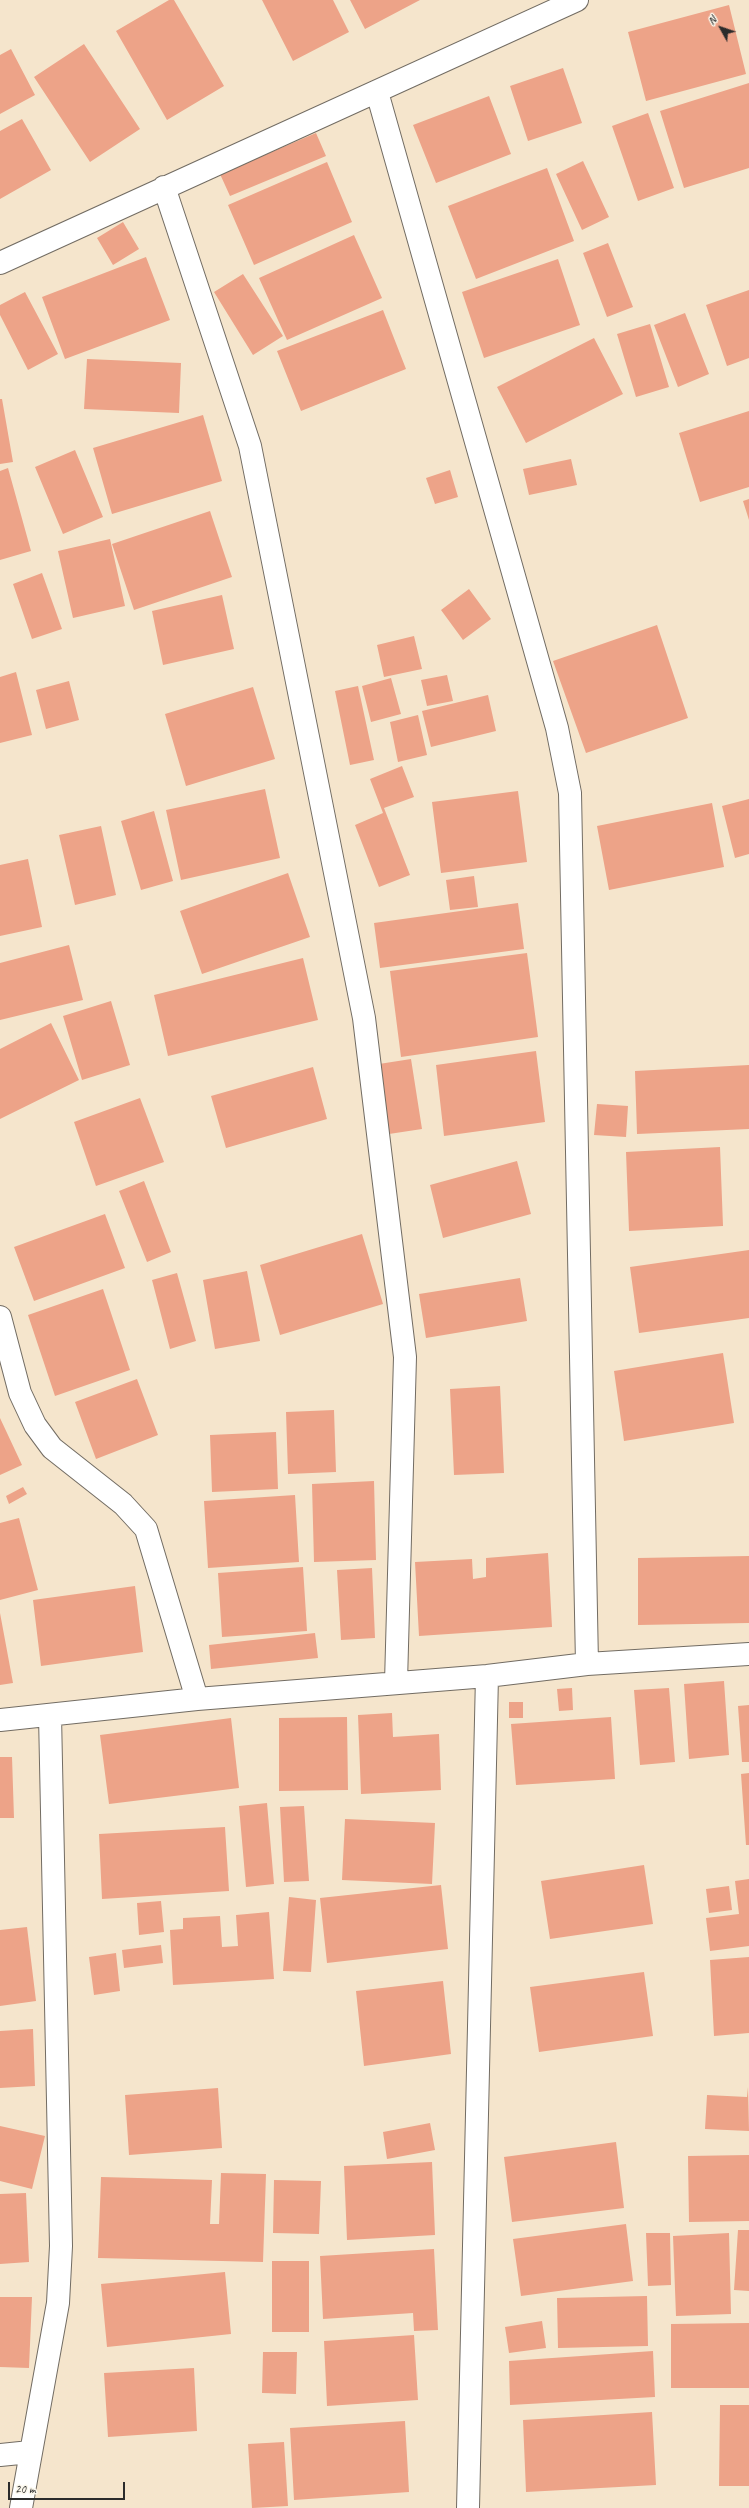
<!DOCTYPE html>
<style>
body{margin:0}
#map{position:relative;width:749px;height:2508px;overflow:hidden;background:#f5e5cc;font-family:Caveat,sans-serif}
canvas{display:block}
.north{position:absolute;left:701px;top:8px;width:40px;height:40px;-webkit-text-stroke:3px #fbf7ec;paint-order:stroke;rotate:310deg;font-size:11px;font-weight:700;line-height:16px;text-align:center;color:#2b2b2b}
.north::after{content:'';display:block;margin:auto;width:14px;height:18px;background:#2b2b2b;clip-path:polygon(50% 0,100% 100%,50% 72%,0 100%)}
.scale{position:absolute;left:8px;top:2482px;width:117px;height:18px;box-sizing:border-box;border:2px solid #2b2b2b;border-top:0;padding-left:5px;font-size:12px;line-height:14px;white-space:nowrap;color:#2b2b2b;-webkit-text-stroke:3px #fbf7ec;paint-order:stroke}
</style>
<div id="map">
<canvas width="749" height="2508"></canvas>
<div class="north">N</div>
<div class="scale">20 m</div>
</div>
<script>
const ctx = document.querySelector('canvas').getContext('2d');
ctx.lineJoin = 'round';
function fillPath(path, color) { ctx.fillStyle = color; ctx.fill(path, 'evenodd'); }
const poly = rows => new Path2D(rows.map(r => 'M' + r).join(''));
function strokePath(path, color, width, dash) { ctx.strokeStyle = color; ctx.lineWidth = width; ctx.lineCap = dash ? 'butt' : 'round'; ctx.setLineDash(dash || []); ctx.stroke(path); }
fillPath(poly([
 [169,0,174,0,224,86,167,120,116,31],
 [262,0,333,0,349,32,293,61],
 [350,0,420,0,365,29],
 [729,5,746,74,646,101,628,32],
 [84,44,140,129,90,162,34,77],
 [11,49,35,95,0,114,0,55],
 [563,68,582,123,528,141,510,86],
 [749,83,749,168,684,188,660,111],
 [489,96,511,154,436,183,413,125],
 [648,113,674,188,638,201,612,126],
 [22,119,51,170,0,199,0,131],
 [316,133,326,156,230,196,220,174],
 [583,161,609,217,582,230,556,174],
 [327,162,352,222,254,265,228,205],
 [547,168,574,241,476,279,448,206],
 [123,222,139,249,113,265,97,238],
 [354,235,382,298,287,340,259,278],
 [608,243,633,307,607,317,583,253],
 [146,257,170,320,65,359,42,297],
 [558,259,580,325,484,358,462,292],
 [243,274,283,336,253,355,214,292],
 [749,290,749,358,727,366,706,305],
 [25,292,58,354,28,370,0,315,0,305],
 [383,310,406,369,301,411,277,351],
 [685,313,709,374,678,387,654,325],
 [650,324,669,387,636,397,617,334],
 [594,338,623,394,526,443,497,387],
 [87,359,181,363,179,413,84,409],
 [0,399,2,399,13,462,0,464],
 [749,411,749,487,700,502,679,433],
 [203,415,222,481,112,514,93,448],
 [75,450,103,517,63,534,35,467],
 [571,459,577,485,529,495,523,469],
 [8,468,31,551,0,560,0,471],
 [450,470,458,497,435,504,426,478],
 [749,499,749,520,743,501],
 [210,511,232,577,134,610,112,544],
 [110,539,125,606,73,618,58,551],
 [42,573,62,629,32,639,13,584],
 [469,589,491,619,463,640,441,610],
 [222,595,234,649,163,665,152,611],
 [657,625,688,718,586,753,553,661],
 [414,636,422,669,384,677,377,645],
 [16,672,32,735,0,743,0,677],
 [447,675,453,701,427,706,421,680],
 [391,678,401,714,371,722,362,686],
 [69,681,79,720,46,729,36,690],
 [358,686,374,760,350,765,335,691],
 [253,687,275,759,186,786,165,714],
 [488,695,496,731,431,747,422,711],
 [418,715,427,755,398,762,390,722],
 [402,766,414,797,384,808,410,875,379,887,355,825,383,813,370,779],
 [265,789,280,858,181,880,166,810],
 [518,791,527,862,441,873,432,802],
 [749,799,749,854,735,858,722,806],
 [712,803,724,867,609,890,597,826],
 [154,811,173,881,141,890,121,821],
 [101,826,116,895,75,905,59,835],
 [28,859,42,927,0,936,0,865],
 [288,873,310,937,202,974,180,911],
 [474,876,478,907,450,910,446,880],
 [518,903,524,949,380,968,374,923],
 [69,945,83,1000,0,1020,0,963],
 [527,953,538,1037,401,1057,390,971],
 [303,958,318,1020,168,1056,154,995],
 [111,1001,130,1065,82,1080,63,1016],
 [51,1023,79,1080,0,1119,0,1049],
 [536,1051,545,1122,444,1136,436,1065],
 [411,1059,422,1129,389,1134,379,1064],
 [749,1065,749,1129,637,1134,635,1071],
 [313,1067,327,1119,226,1148,211,1096],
 [140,1098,164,1162,96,1186,74,1122],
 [597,1104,628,1106,626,1137,594,1135],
 [720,1147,723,1226,629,1231,626,1152],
 [517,1161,531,1214,443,1238,430,1185],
 [144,1181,171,1252,147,1262,119,1191],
 [105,1214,125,1268,34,1301,14,1247],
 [362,1234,383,1304,280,1335,260,1265],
 [749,1250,749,1318,639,1333,630,1267],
 [247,1271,260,1341,215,1349,203,1280],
 [177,1273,196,1341,170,1349,152,1280],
 [520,1278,527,1321,426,1338,419,1294],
 [103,1289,130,1370,55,1396,28,1315],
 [723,1353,734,1423,624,1441,614,1371],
 [137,1379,158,1435,96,1459,75,1402],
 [500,1386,504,1473,454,1475,450,1389],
 [334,1410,336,1472,288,1474,286,1412],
 [0,1418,22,1465,0,1475],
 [276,1432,278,1489,212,1492,210,1435],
 [374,1481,376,1560,314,1562,312,1484],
 [23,1487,27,1494,9,1504,6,1496],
 [295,1495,299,1562,208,1568,204,1501],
 [19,1518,38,1590,0,1600,0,1523],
 [548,1553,552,1627,419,1636,415,1562,472,1559,473,1579,486,1577,486,1558],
 [749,1556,749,1623,638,1625,638,1558],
 [303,1567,307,1631,222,1637,218,1573],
 [372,1568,375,1638,341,1640,337,1570],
 [135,1586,143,1652,41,1666,33,1600],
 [0,1613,13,1683,0,1685],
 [315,1633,318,1658,211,1669,209,1645],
 [724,1681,729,1755,689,1759,684,1684],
 [572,1688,573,1710,559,1711,557,1689],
 [669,1688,675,1762,640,1765,634,1690],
 [509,1702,523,1702,523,1718,509,1718],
 [749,1705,749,1762,742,1762,738,1706],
 [392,1713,393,1737,439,1734,441,1790,361,1794,358,1715],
 [347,1717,348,1790,279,1791,279,1718],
 [611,1717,615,1779,516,1785,511,1724],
 [231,1718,239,1788,109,1804,100,1735],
 [0,1757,12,1757,14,1818,0,1818],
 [749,1773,749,1845,746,1845,741,1774],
 [267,1803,274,1884,246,1887,239,1806],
 [304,1806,309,1881,284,1882,280,1807],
 [345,1819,435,1823,432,1884,342,1880],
 [225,1827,229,1891,102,1899,99,1834],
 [644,1865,653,1924,550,1939,541,1881],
 [749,1879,749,1946,710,1951,706,1918,739,1914,735,1881],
 [441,1885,448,1949,327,1963,320,1898],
 [729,1886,732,1910,709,1913,706,1889],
 [289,1897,316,1900,311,1972,283,1971],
 [161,1901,164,1932,139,1935,137,1903],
 [269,1912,274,1979,173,1985,170,1930,183,1929,183,1918,220,1916,222,1947,238,1946,236,1915],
 [27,1927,36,2001,0,2006,0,1930],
 [161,1945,163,1963,124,1968,122,1950],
 [116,1953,120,1991,94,1995,89,1957],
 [749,1957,749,2033,714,2036,710,1960],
 [644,1972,653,2036,539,2052,530,1987],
 [443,1981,451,2054,364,2066,356,1991],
 [33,2029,35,2086,0,2088,0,2031],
 [748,2087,749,2131,705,2129,707,2095,747,2097],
 [218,2088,222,2148,129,2155,125,2095],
 [430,2123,435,2150,387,2159,383,2132],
 [0,2126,45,2136,32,2189,0,2181],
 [616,2142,624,2208,512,2222,504,2157],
 [749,2155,749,2221,689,2222,688,2156],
 [432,2162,435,2235,347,2240,344,2166],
 [221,2173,266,2174,263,2262,98,2258,101,2177,212,2180,210,2224,219,2224],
 [274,2180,321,2181,319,2234,273,2233],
 [26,2193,29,2262,0,2264,0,2194],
 [626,2224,633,2281,521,2296,513,2239],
 [738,2230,749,2230,749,2291,734,2290],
 [646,2233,670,2233,671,2285,648,2286],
 [729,2233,731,2314,676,2316,673,2236],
 [434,2249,438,2330,414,2331,413,2313,323,2319,320,2256],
 [272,2261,309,2261,309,2332,272,2332],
 [225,2272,231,2334,107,2347,101,2284],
 [647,2296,648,2346,558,2348,557,2298],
 [0,2297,32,2297,29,2368,0,2367],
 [542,2321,546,2348,509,2353,505,2327],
 [749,2323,749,2388,671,2388,671,2324],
 [414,2335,418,2400,327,2406,324,2341],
 [653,2351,655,2397,510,2405,509,2361],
 [263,2352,297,2352,296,2394,262,2393],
 [194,2368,197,2431,108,2437,104,2373],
 [720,2405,749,2405,749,2486,719,2486],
 [652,2412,656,2485,526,2492,523,2420],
 [405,2421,409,2492,294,2500,290,2428],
 [284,2442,288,2506,252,2508,248,2444]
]), '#eda388');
const minor = poly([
 [377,92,557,728,570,793,587,1664],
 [164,187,250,446,364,1018,405,1357,396,1682],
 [0,263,577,0],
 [0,1317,20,1393,35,1425,52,1448,123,1504,146,1529,197,1699],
 [0,1720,197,1699,487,1676,587,1664,749,1654],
 [0,2455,30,2452],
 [21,2508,58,2303,61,2246,50,1715],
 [468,2508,487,1676]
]);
strokePath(minor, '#726c63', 24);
strokePath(minor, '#fff', 22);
</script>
